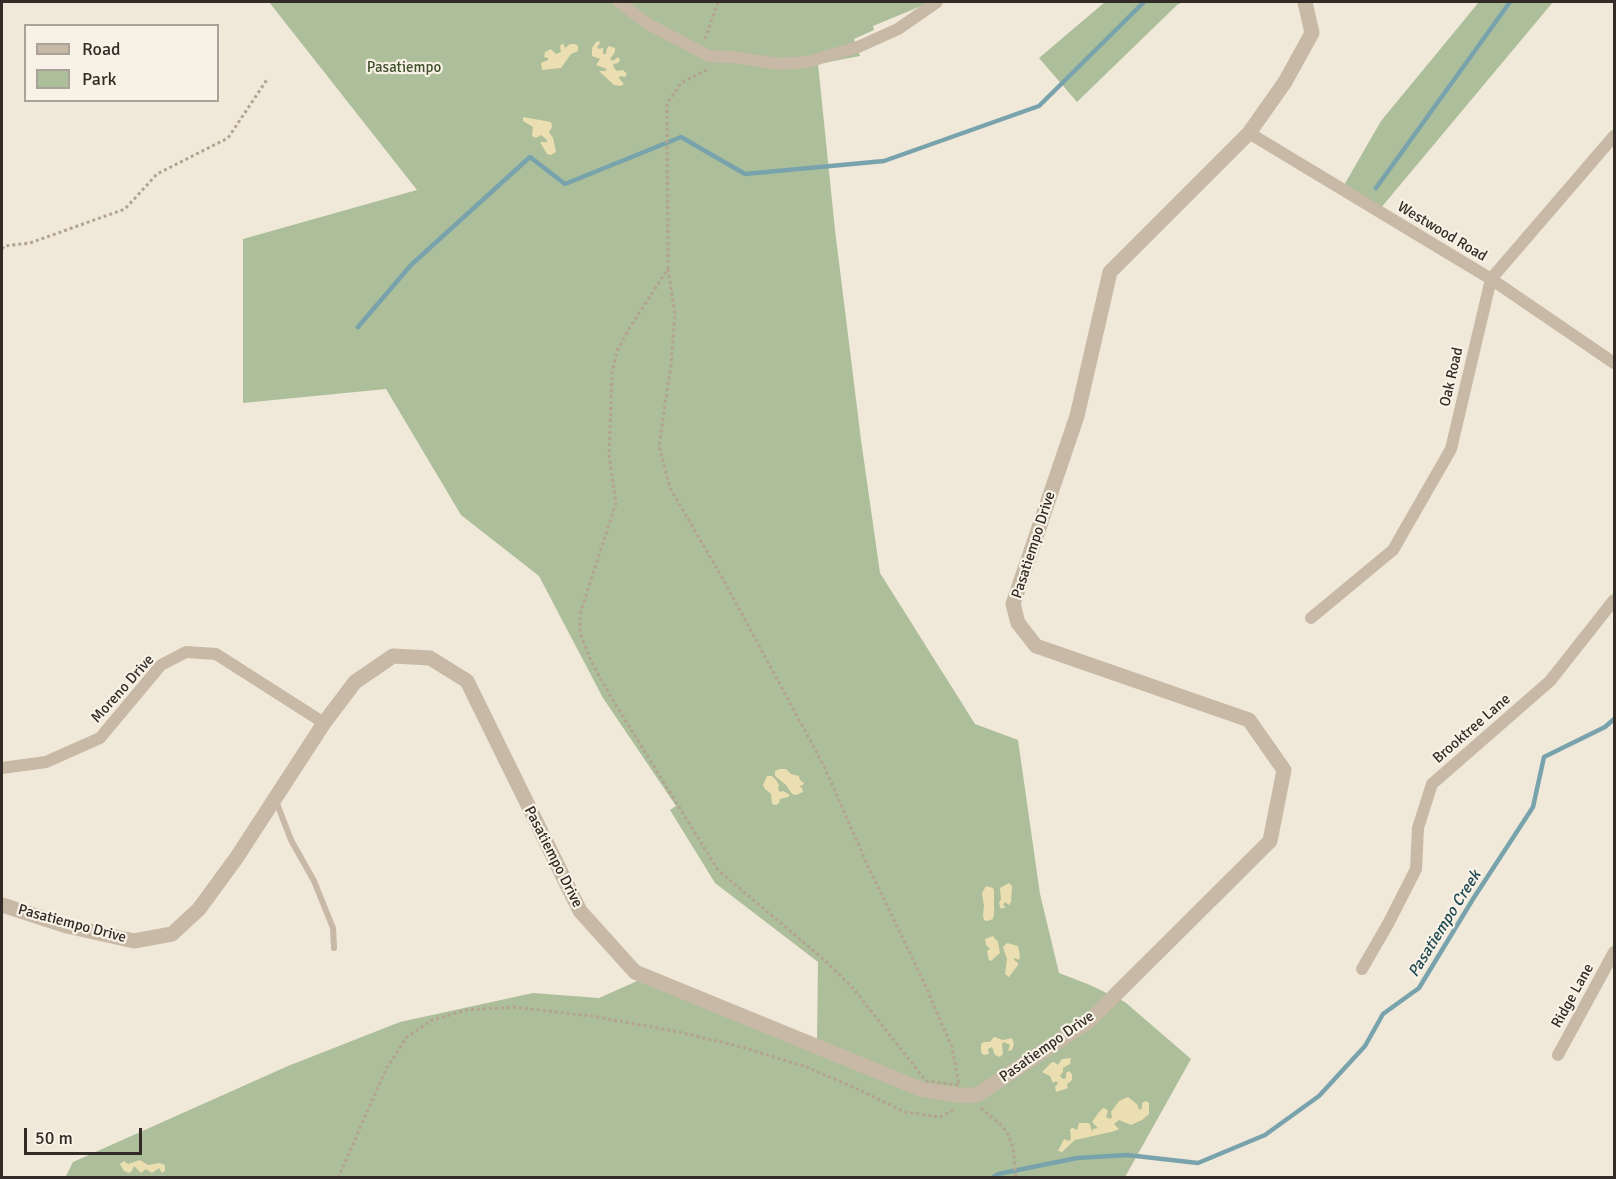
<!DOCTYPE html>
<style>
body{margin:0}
#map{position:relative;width:1616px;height:1179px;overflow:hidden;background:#f0e8d9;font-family:Signika,sans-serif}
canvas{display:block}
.frame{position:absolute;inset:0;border:3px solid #332c26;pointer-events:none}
.legend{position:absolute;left:24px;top:24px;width:195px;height:78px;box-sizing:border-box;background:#f8f1e5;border:2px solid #a9a299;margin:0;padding:8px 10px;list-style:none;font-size:18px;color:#332c26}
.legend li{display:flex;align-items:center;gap:12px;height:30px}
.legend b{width:30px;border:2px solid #a9a299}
.scale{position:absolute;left:24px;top:1128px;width:118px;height:27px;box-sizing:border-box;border:3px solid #332c26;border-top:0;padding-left:8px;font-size:18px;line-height:21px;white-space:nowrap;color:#332c26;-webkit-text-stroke:4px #f8f1e5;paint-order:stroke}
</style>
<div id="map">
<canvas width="1616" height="1179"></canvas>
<div class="frame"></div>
<ul class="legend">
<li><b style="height:8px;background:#c7b9a5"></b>Road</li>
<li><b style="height:16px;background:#adbe9a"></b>Park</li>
</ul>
<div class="scale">50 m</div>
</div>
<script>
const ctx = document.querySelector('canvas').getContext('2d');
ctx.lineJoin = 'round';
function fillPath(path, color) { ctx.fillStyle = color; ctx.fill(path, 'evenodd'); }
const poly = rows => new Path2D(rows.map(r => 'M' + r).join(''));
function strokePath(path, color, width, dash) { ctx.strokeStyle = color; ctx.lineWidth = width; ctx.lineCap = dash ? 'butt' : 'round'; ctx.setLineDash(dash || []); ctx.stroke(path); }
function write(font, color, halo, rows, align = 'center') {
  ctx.font = font + ' Signika,sans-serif'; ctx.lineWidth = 4.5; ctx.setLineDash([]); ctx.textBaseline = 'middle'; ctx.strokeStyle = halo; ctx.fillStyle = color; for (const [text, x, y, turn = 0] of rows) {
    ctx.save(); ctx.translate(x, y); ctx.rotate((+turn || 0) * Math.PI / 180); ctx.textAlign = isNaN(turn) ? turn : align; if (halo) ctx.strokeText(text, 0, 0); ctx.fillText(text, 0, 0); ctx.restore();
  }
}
fillPath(poly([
 [269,2,931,2,873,26,874,30,854,39,860,56,818,64,835,230,861,440,880,573,975,724,1018,740,1040,894,1059,973,1090,985,1125,1002,1191,1059,1125,1177,65,1178,73,1162,288,1066,400,1022,533,993,599,998,653,974,817,1043,818,962,715,883,670,810,676,806,603,698,539,576,461,515,386,389,243,403,243,239,417,190],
 [1105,2,1183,2,1177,5,1077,102,1039,58],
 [1479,2,1553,2,1380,209,1343,187,1381,121]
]), '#adbe9a');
fillPath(poly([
 [599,41,600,43,597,47,599,49,603,48,603,54,606,54,607,48,609,46,615,48,615,52,610,59,613,61,618,57,620,60,618,63,613,64,614,68,617,71,623,70,627,74,625,77,620,76,619,78,624,84,620,86,614,85,599,71,605,71,607,69,596,65,600,59,592,56,592,48,596,42],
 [563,43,565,48,570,44,575,44,578,46,578,51,571,54,561,68,542,70,541,63,548,60,548,58,544,57,545,52,551,49,556,54,561,52,560,46],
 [523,117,551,122,552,127,549,132,553,138,556,152,551,155,547,154,540,142,547,142,547,140,541,135,536,138,532,136,533,127,523,121],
 [780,769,786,769,791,774,799,776,800,780,804,783,803,785,799,786,802,788,803,792,796,795,792,794,786,785,775,776,775,771],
 [767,776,772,776,776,780,779,785,778,789,780,792,783,791,790,795,788,797,780,799,779,803,776,805,772,804,771,794,765,789,763,785],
 [1009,883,1012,886,1011,902,1009,905,1005,902,1003,905,1006,907,1001,909,999,903,1001,899,1000,888],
 [986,886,993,888,994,891,994,914,993,919,987,921,984,920,983,915,984,906,982,893],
 [993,936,998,942,1000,953,991,961,989,960,988,956,987,951,990,949,986,945,985,939],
 [1007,943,1018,946,1020,956,1019,960,1014,958,1014,960,1018,963,1018,965,1009,977,1005,974,1007,959,1003,947],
 [994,1037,1003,1040,1012,1038,1014,1044,1012,1050,1008,1051,1010,1045,1004,1042,1002,1044,1003,1054,1000,1057,995,1055,992,1047,988,1049,989,1054,983,1055,981,1052,981,1044,984,1042,990,1042],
 [1071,1058,1070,1064,1063,1068,1063,1072,1060,1076,1063,1079,1066,1078,1066,1073,1069,1071,1072,1074,1072,1080,1067,1084,1068,1088,1056,1092,1055,1087,1058,1083,1056,1081,1053,1083,1050,1076,1042,1072,1051,1063,1054,1062,1058,1065,1062,1059],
 [1128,1097,1137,1104,1139,1110,1142,1108,1142,1103,1146,1101,1149,1103,1149,1114,1142,1120,1131,1125,1119,1120,1114,1124,1119,1129,1115,1131,1075,1140,1062,1152,1058,1151,1064,1139,1069,1141,1071,1139,1070,1129,1073,1128,1077,1130,1079,1123,1088,1123,1090,1124,1092,1132,1093,1129,1098,1128,1092,1122,1099,1112,1103,1108,1106,1109,1108,1111,1106,1117,1110,1119,1112,1117,1111,1112,1119,1101],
 [140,1160,148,1165,160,1163,165,1165,165,1171,162,1173,159,1168,152,1173,146,1169,141,1173,134,1166,132,1171,129,1173,124,1171,120,1164,124,1161,128,1164]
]), '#ebdeb0');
strokePath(poly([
 [1376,188,1510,2],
 [358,327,411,265,530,157,565,184,681,137,745,174,884,161,1039,106,1144,2],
 [992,1178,998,1174,1077,1158,1127,1155,1198,1163,1265,1135,1319,1096,1365,1046,1383,1014,1419,988,1473,899,1533,807,1544,757,1605,727,1614,719]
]), '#79a3ac', 4.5);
strokePath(poly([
 [705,39,718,2],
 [2,249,4,246,30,243,125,209,157,174,228,138,268,78],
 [668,269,675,314,671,365,659,446,670,488,723,579,824,766,867,864,921,976,952,1047,959,1085,926,1081,853,988,821,957,718,870,611,697,591,661,580,633,580,614,616,503,609,455,612,373,617,351,630,327,668,269],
 [668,269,667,104,681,83,708,69],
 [981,1108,1000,1124,1008,1134,1013,1148,1016,1178],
 [338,1178,386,1069,407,1037,432,1020,467,1010,513,1007,591,1016,674,1031,738,1046,804,1066,853,1087,905,1112,940,1117,953,1110]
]), '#b3a390', 3, [3, 3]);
strokePath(poly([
 [276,801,291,840,314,881,333,928,334,948]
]), '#c7b9a5', 6);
strokePath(poly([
 [619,2,648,24,709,56,733,57,780,64,807,62,858,47,898,29,937,2],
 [1249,133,1491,279,1614,363],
 [1311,618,1393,550,1451,449,1491,279,1614,136],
 [2,768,46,762,100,738,161,665,186,652,216,654,324,723],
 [1362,969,1388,924,1416,869,1418,828,1432,784,1550,681,1614,600],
 [1558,1055,1614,952]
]), '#c7b9a5', 12);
strokePath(poly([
 [2,905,67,926,134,941,172,934,199,909,237,857,324,723,355,682,393,656,430,658,467,681,580,911,635,972,923,1090,958,1095,977,1095,1089,1021,1270,841,1284,770,1249,720,1036,646,1018,623,1013,604,1077,416,1110,272,1249,133,1285,82,1312,33,1305,2]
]), '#c7b9a5', 15);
write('15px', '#3e512b', '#f8f1e5', [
 ["Pasatiempo",404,68]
]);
write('15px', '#332c26', '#f8f1e5', [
 ["Westwood Road",1442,232,31],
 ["Oak Road",1452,377,-77],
 ["Pasatiempo Drive",1034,545,-72],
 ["Moreno Drive",123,689,-48],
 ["Brooktree Lane",1472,729,-41],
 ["Pasatiempo Drive",553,857,63],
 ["Pasatiempo Drive",72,924,15],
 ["Ridge Lane",1573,996,-61],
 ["Pasatiempo Drive",1047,1047,-35]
]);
write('italic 16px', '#1e4953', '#f8f1e5', [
 ["Pasatiempo Creek",1445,924,-58]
]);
</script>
